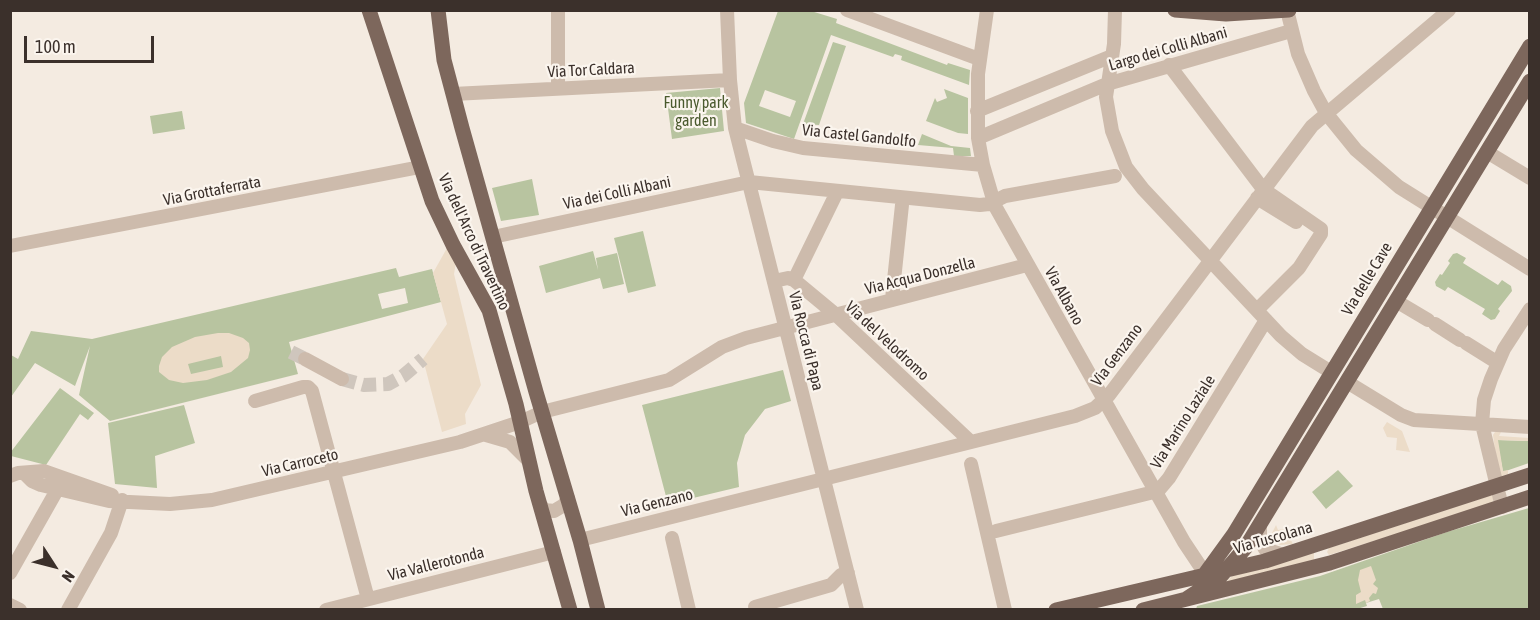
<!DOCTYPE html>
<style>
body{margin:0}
#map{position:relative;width:1540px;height:620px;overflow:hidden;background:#f4ebe1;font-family:"Asap Condensed",sans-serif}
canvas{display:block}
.frame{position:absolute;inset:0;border:12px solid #3b302b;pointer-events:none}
.north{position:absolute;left:24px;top:536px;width:60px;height:60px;-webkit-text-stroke:4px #fbf5ee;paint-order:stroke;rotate:126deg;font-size:16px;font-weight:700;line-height:24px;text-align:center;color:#3b302b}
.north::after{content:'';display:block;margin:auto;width:21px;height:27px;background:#3b302b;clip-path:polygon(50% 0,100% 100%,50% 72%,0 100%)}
.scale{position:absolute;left:24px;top:36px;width:130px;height:27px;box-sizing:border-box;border:3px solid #3b302b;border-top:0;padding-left:8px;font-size:18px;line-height:21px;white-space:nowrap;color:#3b302b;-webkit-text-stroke:4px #fbf5ee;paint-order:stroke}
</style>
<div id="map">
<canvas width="1540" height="620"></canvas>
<div class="frame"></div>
<div class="north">N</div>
<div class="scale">100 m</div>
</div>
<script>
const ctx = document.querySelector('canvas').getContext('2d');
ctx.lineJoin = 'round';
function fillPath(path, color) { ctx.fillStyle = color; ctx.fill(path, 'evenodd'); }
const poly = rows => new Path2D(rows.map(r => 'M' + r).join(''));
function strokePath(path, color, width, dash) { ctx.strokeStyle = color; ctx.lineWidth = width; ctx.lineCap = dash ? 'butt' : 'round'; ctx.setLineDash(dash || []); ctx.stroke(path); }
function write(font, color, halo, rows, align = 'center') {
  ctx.font = font + ' "Asap Condensed",sans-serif'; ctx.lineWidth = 4.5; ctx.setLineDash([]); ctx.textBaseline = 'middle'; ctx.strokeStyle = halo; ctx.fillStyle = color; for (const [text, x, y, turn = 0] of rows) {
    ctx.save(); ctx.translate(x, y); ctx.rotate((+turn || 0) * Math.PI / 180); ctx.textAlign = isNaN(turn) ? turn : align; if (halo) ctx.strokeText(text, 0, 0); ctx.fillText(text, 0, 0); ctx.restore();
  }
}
fillPath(poly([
 [778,11,811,11,837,19,836,23,947,65,948,63,970,70,969,85,901,60,902,56,895,54,893,57,831,35,794,139,746,123,744,103],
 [765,90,796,101,790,117,759,106],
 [833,42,846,46,819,125,803,124],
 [720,88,724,131,672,139,666,93],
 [944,89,968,98,968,134,958,133,926,121,935,98,937,102,947,98],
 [182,111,185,129,153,134,150,116],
 [922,134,951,146,970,148,971,156,954,156,953,148,918,145],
 [532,179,539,215,501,221,492,188],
 [643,231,656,286,628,293,614,238],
 [593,251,598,270,596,258,617,253,624,284,603,289,600,278,546,293,539,266],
 [1457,253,1466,258,1463,263,1498,285,1502,280,1511,286,1512,291,1498,309,1500,311,1495,319,1491,320,1482,314,1485,309,1448,287,1445,291,1436,286,1435,282,1440,274,1442,275,1450,263,1448,261,1453,254],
 [396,268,399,277,432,269,441,302,289,342,298,374,110,421,79,395,90,346,75,386,35,363,11,397,11,355,18,359,31,331,92,339],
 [405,288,408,303,382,309,378,294],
 [783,370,791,401,765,409,745,435,737,463,739,487,668,504,642,405],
 [60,388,94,413,88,420,80,414,46,465,11,456,10,453],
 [184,405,195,443,155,456,157,488,115,484,108,423],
 [1497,440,1529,441,1529,463,1503,472],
 [1338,470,1353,486,1326,509,1312,492],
 [1529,508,1529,609,1383,609,1379,599,1366,603,1367,606,1357,609,1196,609,1197,606,1320,576,1447,532]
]), '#b8c4a0');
fillPath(poly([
 [447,248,456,262,454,274,481,385,465,414,466,424,442,432,423,359,447,324,433,273],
 [218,333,229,333,243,338,249,343,250,350,248,358,231,372,207,380,183,383,169,380,159,372,159,366,162,357,172,347,195,337],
 [221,356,223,367,191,374,188,364],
 [1387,422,1402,431,1410,452,1396,450,1397,438,1387,437,1383,428],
 [1495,432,1501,432,1499,436,1529,438,1529,441,1498,440,1503,471,1508,470,1508,474,1499,477,1493,435],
 [1491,495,1494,498,1492,504,1329,555,1327,552,1329,548],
 [1276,525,1278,530,1284,529,1287,532,1293,544,1280,545,1272,541,1271,535],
 [1314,552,1314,560,1225,583,1233,575],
 [1371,566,1376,580,1373,584,1378,588,1376,594,1373,593,1369,598,1370,601,1366,603,1365,600,1356,604,1356,595,1361,592,1358,580,1360,570]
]), '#ecdcc8');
strokePath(poly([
 [291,352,305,359],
 [342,379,364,385,388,384,403,376,423,359]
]), '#cfc6bd', 14, [14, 7]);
strokePath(poly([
 [727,10,730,80,735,128,857,610],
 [847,10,979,59],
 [987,10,978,74,978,138,983,165,995,206,1184,542,1210,581],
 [1115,10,1114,44,1106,97,1112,131,1126,167,1143,189,1281,336,1302,354,1331,372],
 [1287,10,1298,54,1314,91,1326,113,1356,150,1399,187,1530,269],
 [1169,65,1263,189,1321,229,1321,234,1299,268,1257,310],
 [558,88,558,10],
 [453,94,730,80],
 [977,111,1112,56],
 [735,128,773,141,803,148,983,165],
 [978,138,1107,84,1291,31],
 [1487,152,1530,178],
 [1257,198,1296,222],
 [493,237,749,182,980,205,989,204,1005,196,1115,176],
 [10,246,420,167],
 [794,280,837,192],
 [774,281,788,278,794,280,835,314,971,442],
 [892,299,902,205],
 [1396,301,1428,320],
 [1435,324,1460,340],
 [1466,343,1498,363],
 [305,359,342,379],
 [1347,382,1401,415,1414,420,1530,427],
 [255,401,303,387,308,387,312,391,368,599],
 [486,435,510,442,529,461],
 [971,464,1005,610],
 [25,474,32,481,41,485,109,501,170,504,212,500,460,442,520,422,542,412,669,380,722,347,746,338,1027,265],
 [10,476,18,473,44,471,112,495],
 [541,506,545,510,554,511,564,505,568,498],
 [1502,507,1482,424,1484,400,1491,379,1504,349,1530,309],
 [1260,524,1260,539,1265,549,1283,555],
 [996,531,1158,491,1169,478,1266,320],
 [672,538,689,610],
 [580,540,1075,416,1095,408,1109,395,1312,126,1449,10],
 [10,573,57,490,60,481],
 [10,605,20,610],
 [755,607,831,585,841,575,848,573],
 [68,610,111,533,122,500],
 [326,610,554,552]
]), '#cdbbac', 14);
strokePath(poly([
 [369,10,432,201,453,245,489,310,516,404,536,491,570,610],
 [438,10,444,60,462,128,536,392,580,540,598,610],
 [1175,10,1226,14,1289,10],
 [1205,574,1234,534,1530,46],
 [1186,599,1220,577,1246,547,1530,81],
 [1056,610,1265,561,1530,475],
 [1143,610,1330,563,1530,497]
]), '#7d675c', 15);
write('16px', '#3b302b', '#fbf5ee', [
 ["Largo dei Colli Albani",1168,49,-16],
 ["Via Tor Caldara",591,70,-3],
 ["Via Castel Gandolfo",859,136,6],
 ["Via Grottaferrata",212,191,-11],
 ["Via dei Colli Albani",617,193,-12],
 ["Via dell'Arco di Travertino",474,242,65],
 ["Via Acqua Donzella",920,276,-14],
 ["Via delle Cave",1367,279,-59],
 ["Via Albano",1064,296,61],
 ["Via Rocca di Papa",806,341,76],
 ["Via del Velodromo",887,341,43],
 ["Via Genzano",1117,355,-53],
 ["Via Marino Laziale",1183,422,-58],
 ["Via Carroceto",300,463,-13],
 ["Via Genzano",657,503,-14],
 ["Via Tuscolana",1273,538,-16],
 ["Via Vallerotonda",436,564,-14]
]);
write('16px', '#4a5a2e', '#fbf5ee', [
 ["Funny park",696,103],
 ["garden",696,121]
]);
</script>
